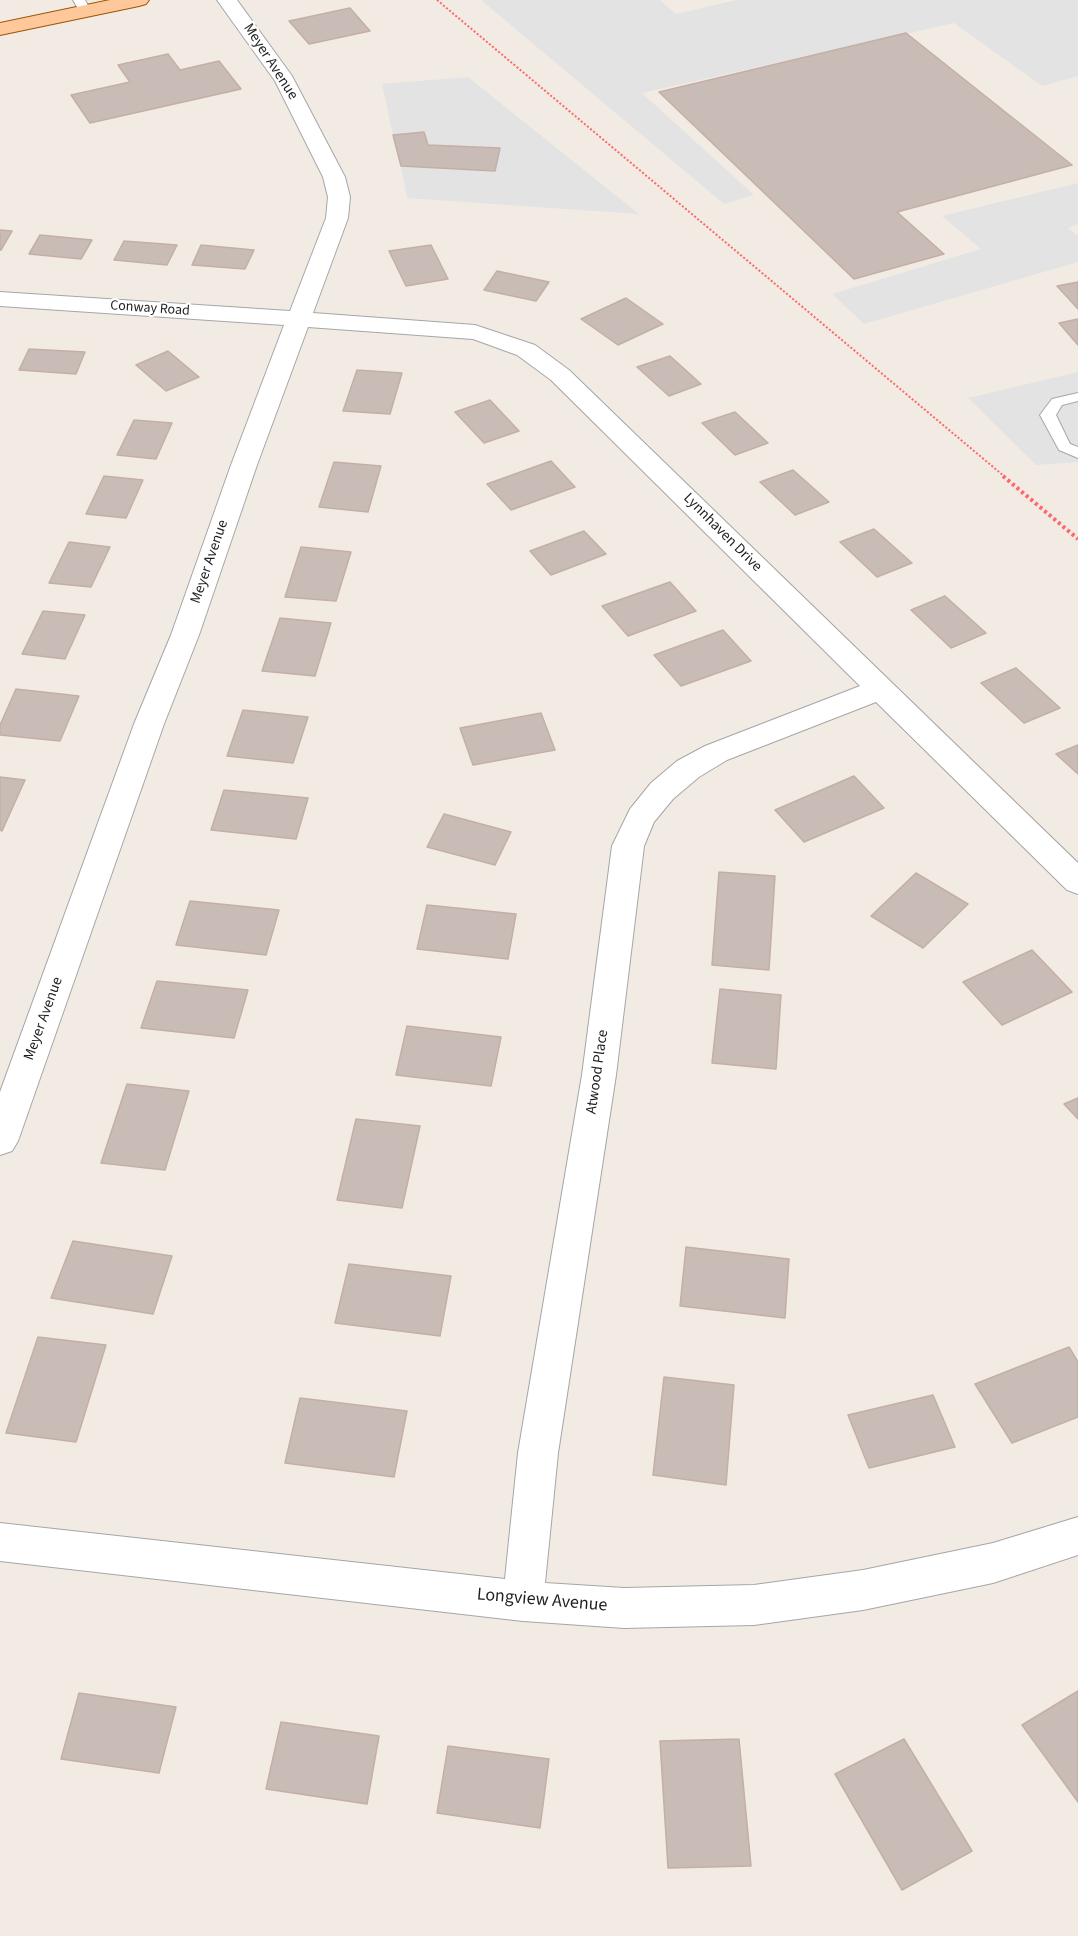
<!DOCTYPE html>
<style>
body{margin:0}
canvas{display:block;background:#f1ebe4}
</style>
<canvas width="1078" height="1936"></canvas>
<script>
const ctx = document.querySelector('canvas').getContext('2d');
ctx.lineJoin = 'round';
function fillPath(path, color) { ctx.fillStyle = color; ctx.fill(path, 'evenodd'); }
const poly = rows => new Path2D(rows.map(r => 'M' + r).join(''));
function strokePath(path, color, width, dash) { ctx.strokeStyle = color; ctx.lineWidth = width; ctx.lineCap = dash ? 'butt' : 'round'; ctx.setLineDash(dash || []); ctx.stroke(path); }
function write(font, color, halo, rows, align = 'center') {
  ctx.font = font + ' "Source Sans 3",sans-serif'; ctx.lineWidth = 4.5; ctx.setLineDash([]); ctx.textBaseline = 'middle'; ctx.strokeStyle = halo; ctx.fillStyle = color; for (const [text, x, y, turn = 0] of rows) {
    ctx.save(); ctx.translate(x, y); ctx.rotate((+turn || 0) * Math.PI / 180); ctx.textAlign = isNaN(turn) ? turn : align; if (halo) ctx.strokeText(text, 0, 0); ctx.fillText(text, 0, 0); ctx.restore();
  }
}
fillPath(poly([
 [481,0,660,0,676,14,737,0,1078,0,1078,76,1042,86,954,23,642,93,754,195,724,204],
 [468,77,639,214,407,198,401,166,495,171,500,149,428,145,424,132,393,135,382,84],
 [1078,183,1078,224,1068,228,1078,236,1078,262,864,324,832,294,981,249,942,216],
 [1078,372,1078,462,1036,465,968,398]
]), '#e3e3e3');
const building = poly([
 [350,8,370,31,309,44,289,21,350,8],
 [906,33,1072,165,897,212,944,254,854,279,659,92,906,33],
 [168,54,180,70,219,61,241,89,90,123,71,95,130,82,118,65,168,54],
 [424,132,428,145,500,148,495,171,401,166,393,135,424,132],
 [0,230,12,231,1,250,0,250,0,230],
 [40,235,92,240,81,259,29,254,40,235],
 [124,241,177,245,167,265,114,260,124,241],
 [201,245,254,250,245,269,192,265,201,245],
 [431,245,448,279,406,286,389,251,431,245],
 [497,271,549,282,536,301,484,290,497,271],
 [1078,282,1078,309,1057,286,1078,282],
 [626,298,663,324,618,345,581,319,626,298],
 [1078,319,1078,345,1059,323,1078,319],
 [29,349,85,352,76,374,19,370,29,349],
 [168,351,199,377,166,391,136,365,168,351],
 [670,356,701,384,669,396,637,367,670,356],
 [357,370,402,373,390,414,343,411,357,370],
 [490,400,519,431,484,443,455,412,490,400],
 [735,412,768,443,735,455,702,423,735,412],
 [134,420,172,423,156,459,117,455,134,420],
 [551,461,575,487,511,510,487,484,551,461],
 [334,462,381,466,368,512,319,507,334,462],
 [793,470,829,502,795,515,760,482,793,470],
 [104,476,143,480,126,518,86,514,104,476],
 [874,529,912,563,877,577,840,542,874,529],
 [584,531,606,554,551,575,530,551,584,531],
 [69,542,110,547,91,587,49,583,69,542],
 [301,547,351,552,336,601,285,597,301,547],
 [670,582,696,611,628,636,602,606,670,582],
 [945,596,986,633,951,648,911,610,945,596],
 [43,611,85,615,65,659,22,654,43,611],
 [280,618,331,623,315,676,262,671,280,618],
 [723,630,751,661,681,686,654,655,723,630],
 [1016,668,1060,708,1024,723,981,683,1016,668],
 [16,689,79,696,60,741,0,735,0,725,16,689],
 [243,710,308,717,293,763,227,756,243,710],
 [541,713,555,750,473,765,460,728,541,713],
 [1078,745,1078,774,1056,754,1078,745],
 [854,776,884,808,804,842,775,810,854,776],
 [0,777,25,780,2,831,0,830,0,777],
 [224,790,308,798,296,839,211,830,224,790],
 [444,814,511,832,495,865,427,847,444,814],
 [719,872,775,876,769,970,712,965,719,872],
 [916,873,968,904,923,948,871,916,916,873],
 [190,901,279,910,266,955,176,945,190,901],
 [427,905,516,914,508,959,417,949,427,905],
 [1032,950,1072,992,1002,1025,963,982,1032,950],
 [157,981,248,990,234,1038,141,1028,157,981],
 [720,989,781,995,776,1069,712,1063,720,989],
 [407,1026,501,1037,491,1086,396,1075,407,1026],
 [127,1084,189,1091,165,1170,101,1163,127,1084],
 [1078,1098,1078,1119,1064,1104,1078,1098],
 [356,1119,420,1126,402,1208,337,1200,356,1119],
 [73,1241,172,1256,153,1314,51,1298,73,1241],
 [686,1247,789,1259,785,1318,680,1306,686,1247],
 [349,1264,451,1276,440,1336,335,1323,349,1264],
 [38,1337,106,1345,76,1442,6,1433,38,1337],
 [1069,1347,1078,1362,1078,1417,1012,1443,975,1384,1069,1347],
 [664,1377,734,1385,726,1485,653,1475,664,1377],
 [933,1395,955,1447,869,1468,848,1415,933,1395],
 [300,1398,407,1411,394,1477,285,1463,300,1398],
 [1078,1691,1078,1802,1022,1725,1078,1691],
 [79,1693,176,1707,159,1773,61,1759,79,1693],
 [281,1722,379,1736,367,1804,266,1789,281,1722],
 [739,1739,751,1866,668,1868,660,1741,739,1739],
 [904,1739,972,1851,902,1890,835,1774,904,1739],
 [448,1746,549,1759,540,1828,437,1813,448,1746]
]);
fillPath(building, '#c9bcb7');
strokePath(building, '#c4afa5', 1.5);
const service = poly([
 [73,0,85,0,91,11,89,14,81,14,73,0],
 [1078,393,1078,401,1062,405,1056,415,1070,444,1078,447,1078,458,1059,450,1040,415,1052,399,1078,393]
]);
const minor = poly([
 [217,0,237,0,292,76,345,177,350,197,348,218,313,313,475,325,535,345,569,370,1078,863,1078,894,1067,890,876,702,727,760,699,777,673,799,654,822,644,846,616,1075,558,1453,545,1583,624,1588,754,1585,863,1570,993,1543,1078,1517,1078,1555,993,1583,863,1610,754,1625,624,1628,523,1621,0,1561,0,1523,505,1579,518,1453,582,1075,612,846,630,809,651,783,677,761,705,746,860,686,551,380,517,355,473,339,308,327,257,465,199,635,164,724,18,1141,12,1151,0,1155,0,1092,134,724,171,635,231,465,284,325,0,306,0,292,290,311,326,218,328,197,323,177,275,81,217,0]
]);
const primary = poly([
 [110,0,149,0,146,4,139,6,0,35,0,23,110,0]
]);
strokePath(service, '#a6a6a6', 2);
strokePath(minor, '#a6a6a6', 2);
strokePath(primary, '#9a5500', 2);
strokePath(poly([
 [437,0,1005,477]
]), '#ff6769', 2, [2, 2]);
strokePath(poly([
 [1003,476,1078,539]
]), '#ff6769', 4, [3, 3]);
fillPath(service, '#fff');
fillPath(minor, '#fff');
fillPath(primary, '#ffc89b');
write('14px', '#1f1f1f', '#fff', [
 ["Conway Road",150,309,4]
]);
write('15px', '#1f1f1f', '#fff', [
 ["Meyer Avenue",270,62,57],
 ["Lynnhaven Drive",722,533,45],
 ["Meyer Avenue",210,562,-71],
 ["Meyer Avenue",44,1019,-70],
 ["Atwood Place",598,1072,-82]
]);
write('18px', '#1f1f1f', '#fff', [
 ["Longview Avenue",542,1601,5]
]);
</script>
